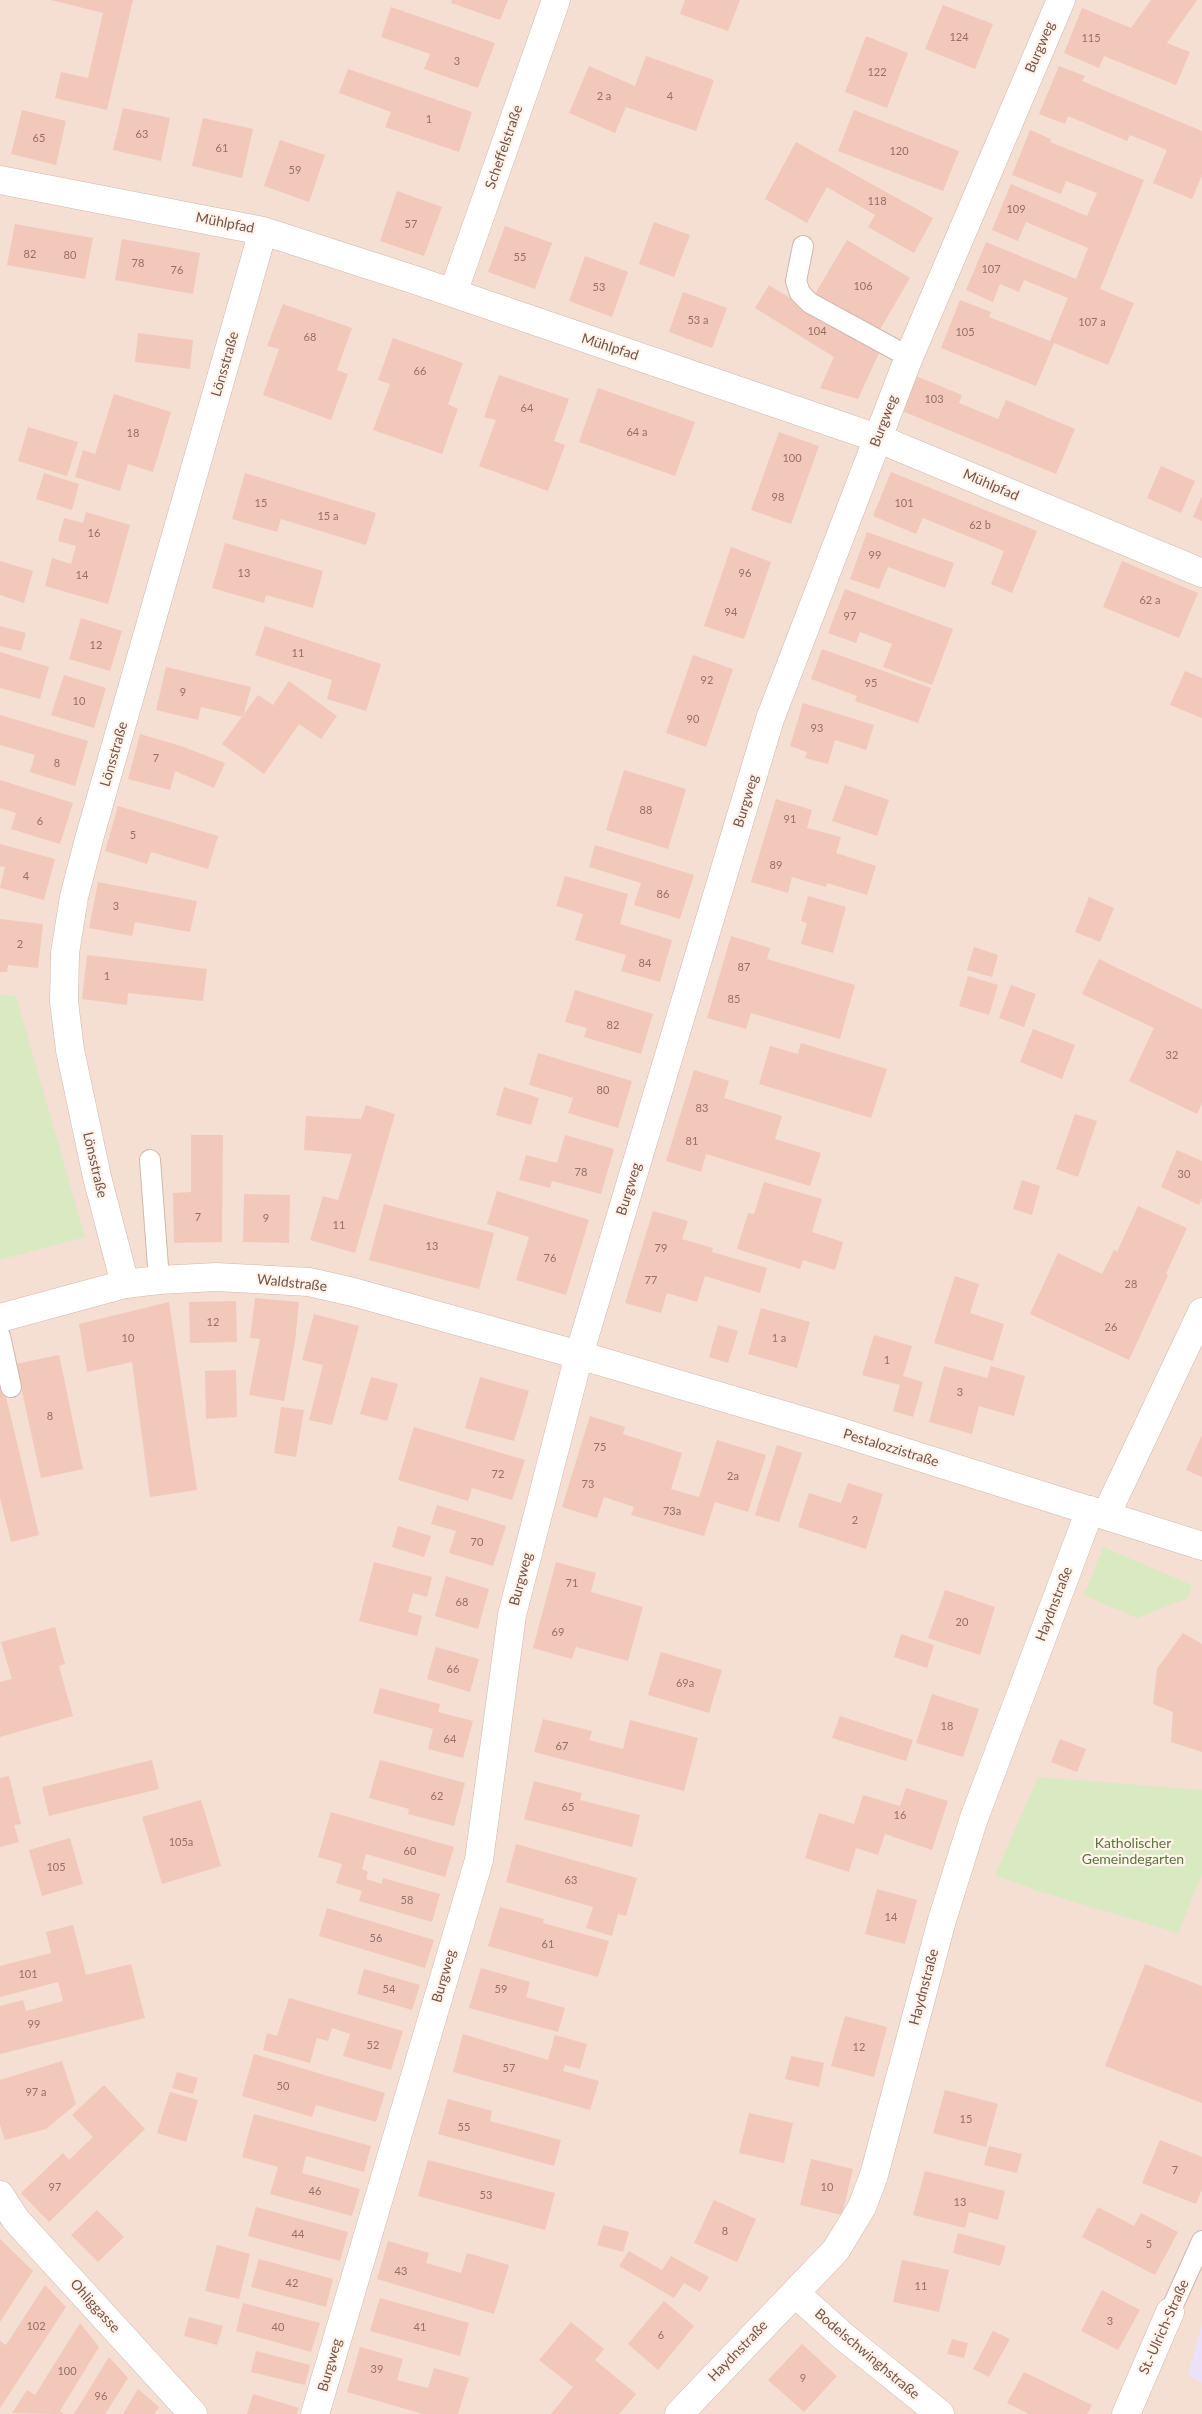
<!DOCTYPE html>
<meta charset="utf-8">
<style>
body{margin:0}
canvas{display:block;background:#fcefe4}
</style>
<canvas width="1202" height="2414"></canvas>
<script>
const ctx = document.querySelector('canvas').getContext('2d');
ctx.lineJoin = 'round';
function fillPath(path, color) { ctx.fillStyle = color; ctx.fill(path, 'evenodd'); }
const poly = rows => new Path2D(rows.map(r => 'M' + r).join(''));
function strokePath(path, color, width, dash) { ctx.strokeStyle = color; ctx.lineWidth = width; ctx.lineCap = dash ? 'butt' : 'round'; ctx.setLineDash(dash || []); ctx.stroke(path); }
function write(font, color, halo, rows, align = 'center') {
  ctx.font = font + ' Lato,sans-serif'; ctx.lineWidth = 4.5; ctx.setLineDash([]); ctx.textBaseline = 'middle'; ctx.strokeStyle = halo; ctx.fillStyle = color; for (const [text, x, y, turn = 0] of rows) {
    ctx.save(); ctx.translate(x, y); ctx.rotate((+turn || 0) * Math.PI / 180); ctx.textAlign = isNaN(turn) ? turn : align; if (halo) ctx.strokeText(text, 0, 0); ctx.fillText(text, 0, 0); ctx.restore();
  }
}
fillPath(poly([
 [0,0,1202,0,1202,2414,0,2414]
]), '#f4dfd2');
fillPath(poly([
 [1202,2324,1202,2383,1188,2375]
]), '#ece1f9');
fillPath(poly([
 [0,995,16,996,85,1237,0,1260],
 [1103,1547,1192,1585,1188,1598,1137,1618,1084,1595],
 [1038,1777,1202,1790,1202,1875,1178,1933,1038,1891,995,1875]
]), '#d9eac2');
fillPath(poly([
 [51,0,133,0,107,110,55,98,61,72,88,78,103,13],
 [452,0,508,0,500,20,451,3],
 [685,0,740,0,728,31,680,14],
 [1151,0,1197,0,1167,43,1190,52,1176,85,1104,56,1099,68,1064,53,1082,8,1131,28],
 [943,5,993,24,975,69,925,49],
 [391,7,495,43,478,88,424,69,430,54,381,37],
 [866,36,908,53,887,108,845,92],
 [646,56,714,80,696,131,626,107,615,133,569,113,589,66,635,86],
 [1059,66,1085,76,1082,81,1202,131,1202,175,1192,199,1153,183,1167,150,1130,135,1127,141,1068,116,1065,124,1039,114],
 [348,69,472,112,459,152,385,127,391,112,339,93],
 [123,108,170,118,161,161,113,150],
 [22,110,66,121,56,165,11,154],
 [854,110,959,151,943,191,838,151],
 [203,118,253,129,242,178,192,166],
 [1030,130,1051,139,1050,142,1144,180,1100,289,1134,303,1108,365,1054,343,1036,386,941,348,960,300,991,312,989,317,1050,341,1068,298,1024,280,1019,292,1000,284,993,302,966,290,986,242,1076,279,1088,248,1026,222,1018,241,992,230,1011,184,1087,216,1097,193,1066,181,1061,194,1012,175],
 [280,140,325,155,309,202,264,186],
 [796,142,933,218,914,253,868,227,875,215,827,187,807,223,765,199],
 [397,191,442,207,424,256,380,241],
 [654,222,690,235,674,277,639,264],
 [15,224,93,238,85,279,7,265],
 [505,226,552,243,535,289,488,272],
 [122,239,200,253,193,294,115,280],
 [847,240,910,278,879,331,815,294],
 [585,256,628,272,612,317,569,301],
 [769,285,879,353,858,399,820,388,834,357,755,308],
 [683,292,727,308,712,348,669,332],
 [283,304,352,328,337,370,348,374,331,420,263,395,279,349,267,346],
 [138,333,193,340,190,369,135,362],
 [393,338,463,363,448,404,458,409,442,454,373,430,390,384,378,380],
 [499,375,569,399,554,441,565,445,548,491,479,466,496,420,484,417],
 [916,376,962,395,959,403,998,419,1006,400,1075,429,1056,474,902,411],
 [598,388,695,422,675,476,579,442],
 [114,394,171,412,153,472,128,464,120,491,75,477,83,450,95,454],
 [28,427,78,442,67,476,18,461],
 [779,432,819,446,791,524,751,510],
 [1161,466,1195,481,1181,513,1147,498],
 [891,472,1037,531,1012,593,991,584,1004,551,923,518,916,534,873,516],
 [44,473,79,484,72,510,36,499],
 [245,473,376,513,366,545,281,519,277,532,232,519],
 [1202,496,1202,521,1193,517],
 [86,512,130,525,108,604,45,586,52,558,71,564,76,546,58,541,64,518,83,523],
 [867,532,954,563,945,588,888,567,879,589,850,579],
 [225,543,323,571,313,608,266,595,264,603,212,588],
 [731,547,771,562,744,639,704,626],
 [0,561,33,571,24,603,0,595],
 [1122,561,1198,593,1179,638,1103,607],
 [845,589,953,629,932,685,883,667,892,644,860,632,856,643,828,633],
 [81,618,122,631,110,671,69,659],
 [0,626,26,633,21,651,0,646],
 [265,626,381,664,366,711,327,699,332,680,255,655],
 [822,649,931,688,918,723,855,701,857,696,811,679],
 [0,652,49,667,40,699,0,688],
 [693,655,733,669,706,747,666,733],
 [166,667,251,687,243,717,201,707,198,720,156,710],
 [1185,671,1202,678,1202,718,1170,705],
 [64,675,106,688,94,728,51,715],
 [289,681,337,716,321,739,299,724,264,774,222,744,258,695,273,705],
 [803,703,874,725,866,750,835,740,828,764,805,758,807,752,790,746],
 [0,715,88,741,75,786,30,772,35,755,0,745],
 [140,734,181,746,225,763,214,788,175,771,170,790,128,779],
 [624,770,686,789,668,849,606,830],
 [0,780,73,803,60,844,11,829,16,813,0,808],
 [845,785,889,800,877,836,832,821],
 [776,799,812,810,807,828,841,837,836,853,876,866,867,895,827,883,826,887,792,877,788,893,751,882],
 [118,806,218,836,208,869,151,852,147,864,105,851],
 [0,844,55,859,44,900,0,888,5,867,0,866],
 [595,845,694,875,680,919,634,905,641,883,589,867],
 [565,876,628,894,620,924,672,940,660,982,621,971,626,955,575,940,583,914,556,906],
 [98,882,197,901,190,932,135,922,132,936,89,928],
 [808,896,846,907,833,953,801,944,807,923,801,921],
 [1089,897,1114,908,1100,942,1075,932],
 [0,919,43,924,38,968,8,965,7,972,0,972],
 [731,936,770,948,767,959,855,985,840,1039,751,1013,746,1029,707,1018],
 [974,947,998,955,992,977,967,970],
 [87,955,207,969,203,1001,128,993,127,1005,82,999],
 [1099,959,1202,1009,1202,1103,1197,1114,1129,1081,1154,1028,1082,994],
 [968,976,998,985,989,1015,959,1006],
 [1011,985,1036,994,1024,1027,999,1018],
 [575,990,653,1014,641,1054,584,1037,587,1028,565,1022],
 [1033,1029,1075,1045,1062,1079,1020,1062],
 [801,1043,887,1069,871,1118,759,1084,770,1046,798,1054],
 [538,1053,632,1081,618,1128,568,1113,573,1098,529,1085],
 [694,1070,729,1081,724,1098,782,1116,775,1139,821,1153,810,1186,706,1154,701,1172,666,1161],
 [504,1087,539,1098,531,1125,496,1115],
 [366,1105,395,1114,355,1253,310,1240,323,1196,338,1200,352,1154,304,1150,306,1116,361,1119],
 [1075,1114,1097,1121,1078,1177,1056,1169],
 [191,1135,223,1135,222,1242,174,1243,173,1193,191,1192],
 [565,1135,614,1149,601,1194,552,1181,550,1188,519,1180,526,1155,557,1163],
 [1177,1150,1202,1161,1202,1198,1199,1205,1161,1187],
 [1022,1180,1040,1186,1032,1215,1013,1209],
 [764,1182,822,1199,812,1232,843,1242,835,1270,803,1260,800,1269,737,1249,748,1213,754,1214],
 [497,1191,589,1220,566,1295,516,1280,529,1237,487,1224],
 [244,1194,290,1195,289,1243,243,1242],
 [384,1204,494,1233,479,1289,369,1260],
 [1138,1206,1187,1228,1166,1274,1168,1275,1129,1360,1030,1314,1058,1253,1102,1274,1114,1250,1117,1252],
 [653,1211,688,1221,682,1239,713,1248,712,1252,767,1268,760,1293,705,1276,697,1302,667,1293,661,1313,625,1303],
 [955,1276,979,1284,970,1313,1004,1324,993,1361,934,1343],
 [255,1298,299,1302,295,1342,284,1401,249,1395,260,1339,250,1338],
 [236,1301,237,1342,190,1343,189,1302],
 [169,1302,197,1490,150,1497,132,1362,87,1372,79,1324],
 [761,1308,810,1322,797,1368,748,1354],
 [314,1314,359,1326,332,1425,309,1420,323,1365,302,1360],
 [718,1325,738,1331,728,1363,709,1357],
 [874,1335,912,1346,903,1376,923,1382,913,1417,893,1411,900,1385,862,1375],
 [59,1355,83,1469,41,1478,16,1364],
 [944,1366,987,1378,991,1366,1025,1376,1014,1416,979,1406,972,1434,929,1422],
 [236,1370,237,1417,206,1419,205,1371],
 [371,1377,398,1384,387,1421,360,1414],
 [480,1377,529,1391,514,1441,465,1428],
 [2,1380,39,1535,11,1542,0,1498,0,1381],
 [281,1407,304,1410,296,1457,274,1453],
 [590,1416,625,1427,623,1434,682,1453,671,1489,699,1497,717,1440,766,1455,748,1512,715,1502,704,1536,631,1515,634,1507,604,1497,597,1518,562,1507],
 [414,1427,525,1460,512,1500,472,1488,468,1501,398,1480],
 [1202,1435,1202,1477,1186,1470],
 [777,1445,802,1453,779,1522,755,1515],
 [848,1483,883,1494,866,1549,798,1527,809,1493,841,1503],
 [437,1505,506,1526,493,1566,449,1553,456,1531,431,1524],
 [398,1526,431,1536,424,1557,392,1547],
 [374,1562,432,1577,427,1597,413,1593,408,1612,422,1616,417,1636,359,1621],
 [556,1562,596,1573,591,1592,643,1607,628,1661,576,1647,572,1659,533,1648],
 [446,1576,489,1589,478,1629,435,1616],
 [945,1590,995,1607,980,1655,928,1638],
 [55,1627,65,1664,59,1666,73,1716,0,1737,0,1682,12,1679,1,1642],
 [1183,1633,1202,1644,1202,1752,1171,1742,1173,1712,1153,1704,1157,1669],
 [901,1634,934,1645,927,1668,894,1657],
 [436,1647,479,1659,470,1692,427,1679],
 [661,1652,722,1670,709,1713,648,1695],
 [380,1688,440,1704,438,1712,473,1721,463,1758,428,1749,433,1729,373,1713],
 [932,1694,979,1709,963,1757,916,1743],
 [840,1716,913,1740,906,1761,832,1738],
 [543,1719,592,1731,589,1740,623,1749,630,1720,698,1738,684,1791,534,1752],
 [1060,1739,1086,1749,1077,1772,1051,1762],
 [152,1760,159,1789,49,1816,42,1787],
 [380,1760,465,1783,454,1826,408,1814,409,1809,369,1798],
 [9,1776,21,1824,14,1825,19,1842,0,1847,0,1778],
 [534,1781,582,1793,580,1800,640,1815,632,1847,524,1819],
 [906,1788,948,1801,932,1850,885,1834,878,1855,856,1848,849,1872,805,1858,819,1813,854,1824,863,1795,900,1806],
 [201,1800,221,1866,162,1884,142,1817],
 [331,1812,454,1847,445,1877,366,1854,362,1869,368,1872,366,1879,382,1884,383,1878,440,1894,432,1922,359,1901,362,1891,336,1883,342,1864,318,1857],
 [70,1838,83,1884,42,1896,29,1850],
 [516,1844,637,1878,626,1916,618,1914,612,1936,586,1928,593,1907,506,1882],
 [877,1889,917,1900,905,1944,865,1934],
 [500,1907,544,1919,543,1923,609,1941,598,1977,488,1946],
 [327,1908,434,1940,425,1968,319,1936],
 [73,1925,86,1975,131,1964,145,2018,0,2054,0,2006,23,2000,26,2011,63,2001,58,1982,0,1997,0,1966,51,1953,46,1932],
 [1145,1964,1202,1986,1202,2103,1105,2066],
 [481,1968,530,1982,526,1997,565,2008,558,2032,469,2008],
 [364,1969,420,1985,412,2010,357,1994],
 [289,1998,403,2031,391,2070,343,2056,350,2034,332,2028,328,2041,317,2038,310,2063,263,2050,267,2033,277,2036],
 [845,2016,887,2027,874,2077,831,2066],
 [463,2034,548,2060,555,2035,587,2044,580,2069,565,2065,563,2071,599,2081,590,2110,453,2072],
 [254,2054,385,2093,376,2122,316,2105,312,2117,242,2096],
 [791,2056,824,2063,819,2087,785,2079],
 [62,2061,76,2104,46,2129,5,2140,0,2125,0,2080],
 [177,2072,198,2078,193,2094,172,2088],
 [104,2085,145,2129,49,2222,21,2193,63,2153,69,2160,93,2137,72,2115],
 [945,2090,998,2104,986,2147,933,2133],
 [170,2092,198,2100,186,2142,157,2133],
 [448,2099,492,2111,490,2121,561,2140,554,2166,438,2134],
 [749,2113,793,2123,784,2163,739,2153],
 [254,2114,371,2146,364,2172,306,2156,302,2173,360,2189,352,2216,270,2194,278,2167,242,2157],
 [1160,2140,1202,2157,1202,2189,1196,2204,1142,2183],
 [989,2146,1022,2154,1017,2173,984,2165],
 [811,2159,853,2169,842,2215,800,2205],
 [428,2160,555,2193,545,2230,418,2196],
 [925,2171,1005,2191,998,2220,969,2212,965,2228,913,2215],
 [714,2200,756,2219,737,2262,694,2243],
 [256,2207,348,2232,340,2261,248,2236],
 [1098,2207,1134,2226,1141,2213,1178,2232,1155,2275,1082,2237],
 [97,2210,124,2237,98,2262,71,2235],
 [603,2225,629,2232,623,2252,597,2245],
 [958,2233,1006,2246,1000,2266,953,2253],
 [0,2239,33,2271,0,2322],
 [388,2241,429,2253,426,2263,461,2273,467,2253,509,2265,494,2314,377,2279],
 [217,2245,250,2254,239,2299,205,2291],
 [629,2251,662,2270,671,2256,709,2277,700,2292,684,2283,674,2298,619,2266],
 [259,2259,333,2279,326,2307,251,2287],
 [902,2260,949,2270,939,2312,893,2302],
 [45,2285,66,2307,0,2408,0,2341,6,2345],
 [1102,2290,1140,2310,1118,2350,1081,2331],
 [380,2298,469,2323,460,2356,370,2331],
 [664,2301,694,2326,658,2370,628,2344],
 [243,2303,320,2323,311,2352,236,2331],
 [189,2317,223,2326,217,2345,184,2336],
 [571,2322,604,2349,595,2360,636,2394,619,2414,551,2414,573,2387,539,2360],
 [80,2323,99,2347,60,2411,64,2414,12,2413,27,2390,35,2395],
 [993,2331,1010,2339,989,2377,973,2369],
 [952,2339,968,2343,964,2358,947,2354],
 [802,2344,837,2376,804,2412,768,2380],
 [360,2347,403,2359,397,2380,428,2388,434,2368,469,2378,458,2414,423,2414,347,2392],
 [256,2351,310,2365,305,2385,251,2372],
 [109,2357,128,2378,105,2414,74,2414],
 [1024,2372,1092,2405,1087,2414,1029,2414,1007,2403],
 [138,2389,159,2407,154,2414,123,2414],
 [253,2394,299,2408,297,2414,247,2414]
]), '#f2c8bb');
const service = poly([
 [803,246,796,281,800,293,810,303,909,357],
 [150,1160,159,1280],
 [0,1336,11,1387],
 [1170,2312,1202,2241]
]);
const minor = poly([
 [0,180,263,231,412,279,877,438,1202,573],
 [453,293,556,0],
 [125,1284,97,1177,70,1050,64,1002,65,953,74,897,89,839,263,231],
 [1106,1515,1202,1312],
 [0,2195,16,2220,193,2414],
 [795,2293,843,2336,940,2414],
 [315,2414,479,1860,512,1615,579,1355,770,719,909,357,1061,0],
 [679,2414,836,2250,862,2207,874,2175,942,1920,973,1821,1090,1510],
 [1126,2414,1170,2312]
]);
const secondary = poly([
 [0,1318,125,1284,159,1280,216,1277,309,1282,353,1292,579,1355,834,1430,1202,1546]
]);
strokePath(service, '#d0b7ad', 22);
strokePath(minor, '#d0b7ad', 29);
strokePath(secondary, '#d3b6aa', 29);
strokePath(service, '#fff', 20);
strokePath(minor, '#fff', 28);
strokePath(secondary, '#fff', 28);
write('11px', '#947066', null, [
 ["124",959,37],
 ["115",1091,38],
 ["3",457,61],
 ["122",877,72],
 ["2 a",604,96],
 ["4",670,96],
 ["1",429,119],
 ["63",142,134],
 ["65",39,138],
 ["61",222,148],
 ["120",899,151],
 ["59",295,170],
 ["118",877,201],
 ["109",1016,209],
 ["57",411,224],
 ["82",30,254],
 ["80",70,255],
 ["55",520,257],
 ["78",138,263],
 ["107",991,269],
 ["76",177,270],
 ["106",863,286],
 ["53",599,287],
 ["53 a",698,320],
 ["107 a",1092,322],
 ["104",817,331],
 ["105",965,332],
 ["68",310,337],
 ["66",420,371],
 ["103",934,399],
 ["64",527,408],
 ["64 a",637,432],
 ["18",133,433],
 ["100",792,458],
 ["98",778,497],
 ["15",261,503],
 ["101",904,503],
 ["15 a",328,516],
 ["62 b",980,525],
 ["16",94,533],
 ["99",875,555],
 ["13",244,573],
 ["96",745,573],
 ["14",82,575],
 ["62 a",1150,600],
 ["94",731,612],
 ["97",850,616],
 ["12",96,645],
 ["11",298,653],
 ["92",707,680],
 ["95",871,683],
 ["9",183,692],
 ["10",79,701],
 ["90",693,719],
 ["93",817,728],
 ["7",156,758],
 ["8",57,763],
 ["88",646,810],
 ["91",790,819],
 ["6",40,821],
 ["5",133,835],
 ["89",776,865],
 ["4",26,876],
 ["86",663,894],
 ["3",116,906],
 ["2",20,944],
 ["84",645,963],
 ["87",744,967],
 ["1",107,976],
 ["85",734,999],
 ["82",613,1025],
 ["32",1172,1055],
 ["80",603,1090],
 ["83",702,1108],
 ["81",692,1141],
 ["78",581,1172],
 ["30",1184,1174],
 ["7",198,1217],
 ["9",266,1218],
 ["11",339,1225],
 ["13",432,1246],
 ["79",661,1248],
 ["76",550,1258],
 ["77",651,1280],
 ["28",1131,1284],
 ["12",213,1322],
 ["26",1111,1327],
 ["10",128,1338],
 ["1 a",779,1338],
 ["1",887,1360],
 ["3",960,1392],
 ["8",50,1416],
 ["75",600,1447],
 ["72",498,1474],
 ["2a",733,1476],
 ["73",588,1484],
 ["73a",672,1511],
 ["2",855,1520],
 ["70",477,1542],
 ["71",572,1583],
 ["68",462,1602],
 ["20",962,1622],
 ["69",558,1632],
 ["66",453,1669],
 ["69a",685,1683],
 ["18",947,1726],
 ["64",450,1739],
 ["67",562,1746],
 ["62",437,1796],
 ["65",568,1807],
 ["16",900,1815],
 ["105a",181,1842],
 ["60",410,1851],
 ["105",56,1867],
 ["63",571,1880],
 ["58",407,1900],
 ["14",891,1917],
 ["56",376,1938],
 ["61",548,1944],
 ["101",28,1974],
 ["54",389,1989],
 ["59",501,1989],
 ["99",34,2024],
 ["52",373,2045],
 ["12",859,2047],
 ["57",509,2068],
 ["50",283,2086],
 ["97 a",36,2092],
 ["15",966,2119],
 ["55",464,2127],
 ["7",1175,2170],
 ["97",55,2187],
 ["10",827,2187],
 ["46",315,2191],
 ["53",486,2195],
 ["13",960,2202],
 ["8",725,2231],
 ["44",298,2234],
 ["5",1149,2244],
 ["43",401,2271],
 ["42",292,2283],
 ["11",921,2286],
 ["3",1110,2321],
 ["102",36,2326],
 ["40",278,2327],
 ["41",420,2327],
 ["6",661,2335],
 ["39",377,2369],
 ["100",67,2371],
 ["9",803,2378],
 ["96",101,2396]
]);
write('14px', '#755249', '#fff3ea', [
 ["Burgweg",1040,47,-67],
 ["Scheffelstraße",504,147,-71],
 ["Mühlpfad",225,223,11],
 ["Mühlpfad",610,347,18],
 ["Lönsstraße",225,364,-74],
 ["Burgweg",884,421,-69],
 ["Mühlpfad",991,485,23],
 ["Lönsstraße",114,754,-74],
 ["Burgweg",746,801,-73],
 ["Lönsstraße",95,1165,77],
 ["Burgweg",629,1189,-73],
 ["Waldstraße",292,1283,6],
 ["Pestalozzistraße",891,1448,17],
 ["Burgweg",521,1579,-75],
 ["Haydnstraße",1054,1604,-69],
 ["Burgweg",444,1976,-74],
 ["Haydnstraße",924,1987,-75],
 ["Ohliggasse",95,2306,48],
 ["St.-Ulrich-Straße",1164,2327,-66],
 ["Haydnstraße",738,2351,-46],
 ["Bodelschwinghstraße",867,2354,40],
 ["Burgweg",330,2365,-74]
]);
write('14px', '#58753e', '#fff3ea', [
 ["Katholischer",1133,1843],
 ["Gemeindegarten",1133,1859]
]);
</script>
